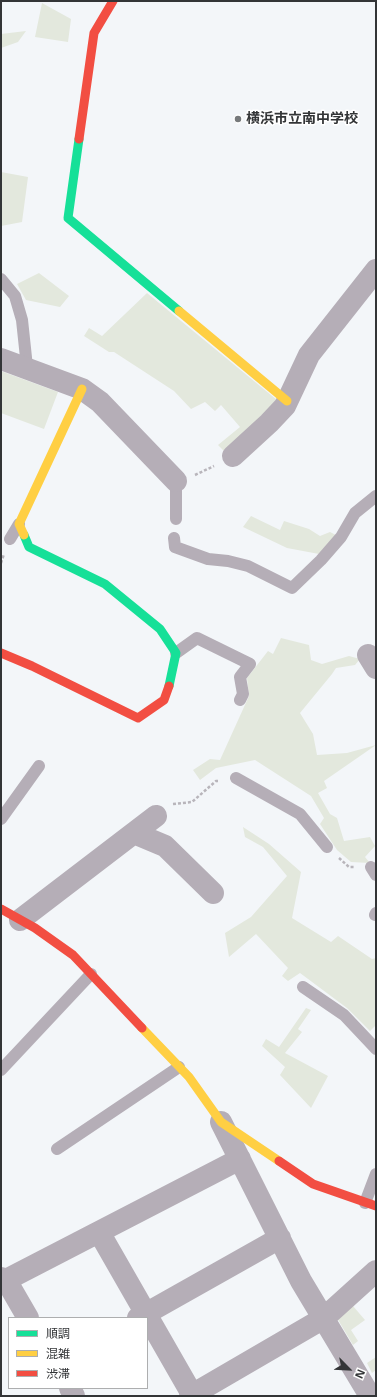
<!DOCTYPE html>
<meta charset="utf-8">
<style>
body{margin:0}
#map{position:relative;width:377px;height:1397px;overflow:hidden;background:#f3f6f9;font-family:"Open Sans","Noto Sans JP",sans-serif}
canvas{display:block}
.frame{position:absolute;inset:0;border:2px solid #333537;pointer-events:none}
.legend{position:absolute;left:8px;top:1317px;width:140px;height:72px;box-sizing:border-box;background:#fff;border:1px solid #adaeaf;margin:0;padding:5px 7px;list-style:none;font-size:12px;color:#333537}
.legend li{display:flex;align-items:center;gap:8px;height:20px}
.legend b{width:20px;border:1px solid #adaeaf}
.north{position:absolute;left:329px;top:1349px;width:40px;height:40px;-webkit-text-stroke:3px #fff;paint-order:stroke;rotate:114deg;font-size:11px;font-weight:700;line-height:16px;text-align:center;color:#333537}
.north::after{content:'';display:block;margin:auto;width:14px;height:18px;background:#333537;clip-path:polygon(50% 0,100% 100%,50% 72%,0 100%)}
</style>
<div id="map">
<canvas width="377" height="1397"></canvas>
<div class="frame"></div>
<ul class="legend">
<li><b style="height:5px;background:#16e098"></b>順調</li>
<li><b style="height:5px;background:#ffcf43"></b>混雑</li>
<li><b style="height:5px;background:#f24e42"></b>渋滞</li>
</ul>
<div class="north">N</div>
</div>
<script>
const ctx = document.querySelector('canvas').getContext('2d');
ctx.lineJoin = 'round';
function fillPath(path, color) { ctx.fillStyle = color; ctx.fill(path, 'evenodd'); }
const poly = rows => new Path2D(rows.map(r => 'M' + r).join(''));
function strokePath(path, color, width, dash) { ctx.strokeStyle = color; ctx.lineWidth = width; ctx.lineCap = dash ? 'butt' : 'round'; ctx.setLineDash(dash || []); ctx.stroke(path); }
function write(font, color, halo, rows, align = 'center') {
  ctx.font = font + ' "Open Sans","Noto Sans JP",sans-serif'; ctx.lineWidth = 3; ctx.setLineDash([]); ctx.textBaseline = 'middle'; ctx.strokeStyle = halo; ctx.fillStyle = color; for (const [text, x, y, turn = 0] of rows) {
    ctx.save(); ctx.translate(x, y); ctx.rotate((+turn || 0) * Math.PI / 180); ctx.textAlign = isNaN(turn) ? turn : align; if (halo) ctx.strokeText(text, 0, 0); ctx.fillText(text, 0, 0); ctx.restore();
  }
}
fillPath(poly([
 [42,3,71,19,68,42,35,37],
 [26,31,18,42,1,48,1,34],
 [1,172,28,177,22,222,1,226],
 [39,273,69,296,60,307,26,300,17,284],
 [147,293,277,400,225,452,218,445,240,427,221,405,215,411,205,402,191,409,174,391,114,352,109,352,84,336,89,328,102,336],
 [1,371,58,392,44,429,1,413],
 [251,516,280,530,284,521,309,529,320,536,330,532,336,535,319,554,287,548,243,527],
 [281,638,309,645,311,660,322,664,349,656,360,659,355,665,336,668,332,674,300,713,313,734,317,755,347,753,376,745,324,781,327,788,318,793,330,814,337,818,344,841,370,837,375,846,365,857,370,863,351,862,337,850,320,824,324,818,311,796,255,760,216,768,200,780,193,770,210,759,220,760,249,696,247,678,268,651,273,654],
 [243,827,269,844,301,872,292,918,331,942,338,936,372,959,376,958,376,1025,370,1031,347,1008,300,973,288,981,282,976,288,968,256,934,229,957,225,933,251,917,287,876,263,847,245,837],
 [306,1008,311,1010,298,1029,302,1032,285,1053,328,1076,311,1108,280,1075,285,1067,262,1046,266,1039,279,1047],
 [353,1306,365,1320,351,1330,358,1341,353,1345,337,1318],
 [376,1357,376,1370,372,1373,367,1363]
]), '#e3e8dd');
strokePath(poly([
 [195,475,214,466],
 [1,563,4,554],
 [173,804,192,802,216,781,220,781],
 [339,858,349,867,355,867]
]), '#b8b5bb', 2.5, [3, 2]);
strokePath(poly([
 [1,279,15,296,22,320,27,367],
 [176,481,176,519],
 [174,538,175,547,208,559,228,561,248,566,292,588,321,560,341,537,355,513,376,496],
 [10,539,19,524],
 [176,653,197,638,250,664,240,677,243,694,240,700],
 [236,778,300,814,327,847],
 [1,819,39,766],
 [371,867,376,875],
 [375,915,376,913],
 [303,987,344,1015,376,1049],
 [1,1070,91,974],
 [57,1149,179,1067],
 [365,1203,376,1174]
]), '#b5aeb7', 12);
strokePath(poly([
 [1,359,82,389,100,402,176,481],
 [233,456,269,423,285,406,309,355,376,270],
 [368,655,376,668],
 [134,833,165,846,213,893],
 [20,920,156,816],
 [221,1122,301,1281,370,1396],
 [99,1232,193,1396],
 [1,1278,6,1280,28,1318],
 [6,1280,240,1159],
 [138,1318,280,1238],
 [70,1388,74,1396],
 [190,1396,324,1318,376,1271]
]), '#b5aeb7', 22);
strokePath(poly([
 [79,139,68,218,179,311],
 [24,535,29,547,105,584,160,629,176,653,169,686]
]), '#16e098', 9);
strokePath(poly([
 [179,311,287,401],
 [24,535,19,524,82,389],
 [142,1028,189,1077,221,1122,279,1161]
]), '#ffcf43', 9);
strokePath(poly([
 [79,139,94,33,113,1],
 [1,653,32,666,138,718,164,700,169,686],
 [1,909,35,928,73,955,142,1028],
 [279,1161,313,1184,376,1206]
]), '#f24e42', 9);
for (const [x, y, r, color] of [
 [238,119,4,"#76797b"]
]) { const dot = new Path2D(); dot.arc(x, y, r, 0, 2 * Math.PI); ctx.fillStyle = color; ctx.fill(dot); strokePath(dot, '#fff', 1.5); }
write('bold 14px', '#333537', '#fff', [
 ["横浜市立南中学校",246,119]
], 'left');
</script>
